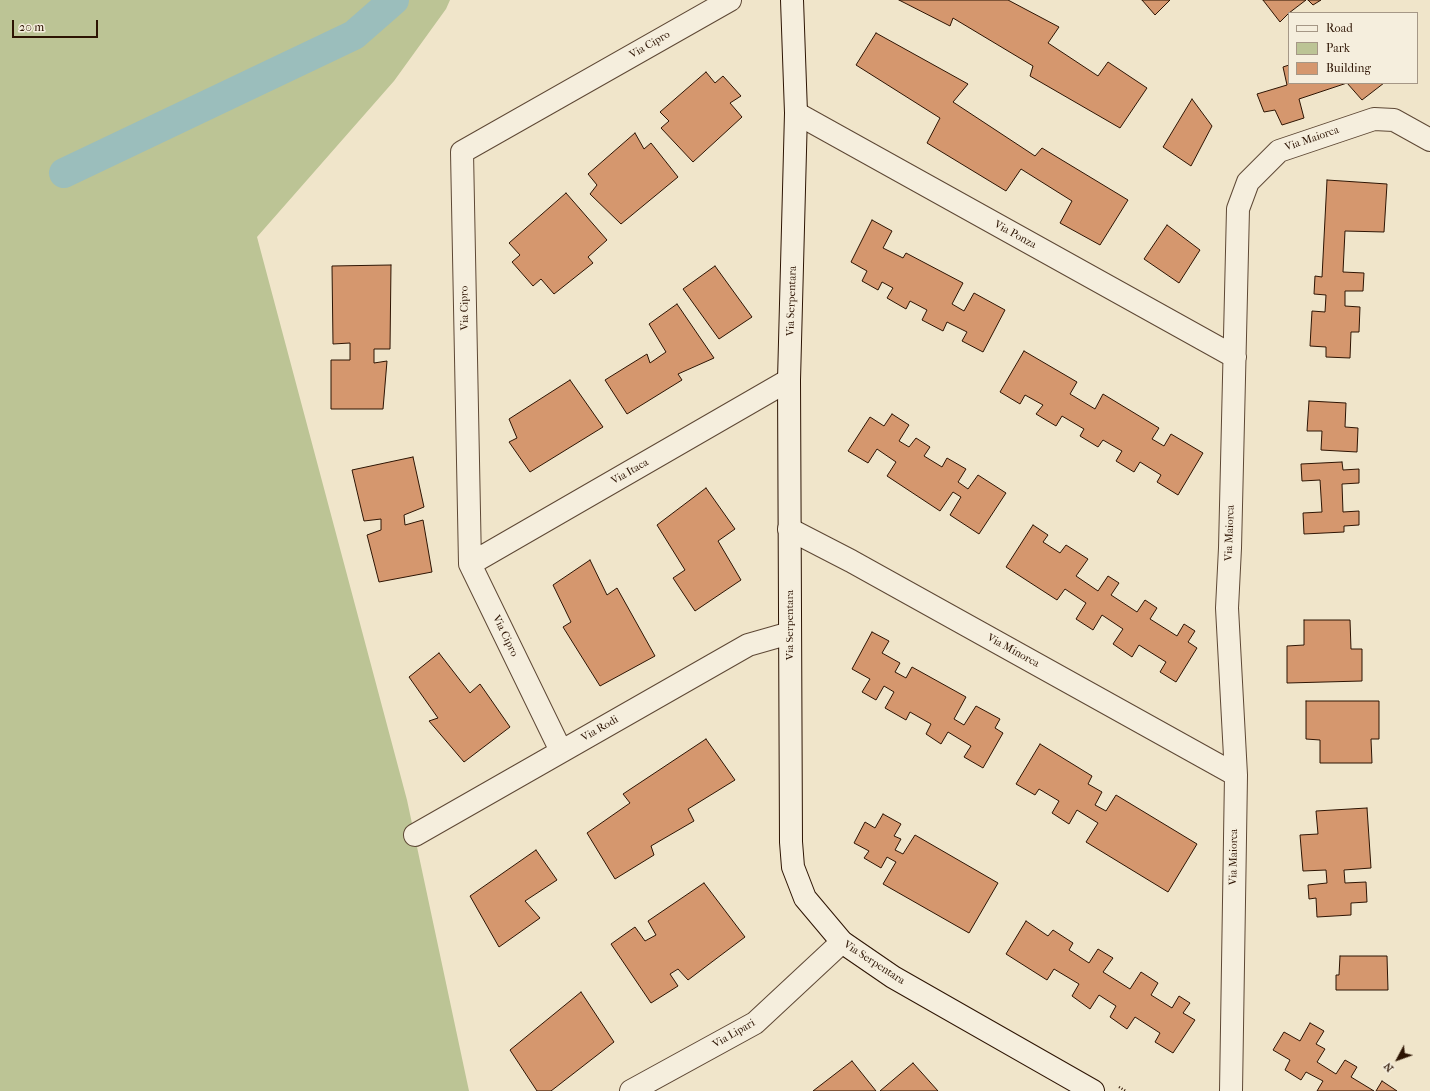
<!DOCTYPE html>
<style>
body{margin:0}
#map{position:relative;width:1430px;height:1091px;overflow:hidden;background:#f0e5ca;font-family:"IM FELL French Canon",serif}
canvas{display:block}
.legend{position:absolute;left:1288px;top:12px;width:130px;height:72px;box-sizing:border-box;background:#f5eedd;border:1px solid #a59786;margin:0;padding:5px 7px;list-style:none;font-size:12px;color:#2d1403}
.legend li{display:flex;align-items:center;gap:8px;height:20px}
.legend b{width:20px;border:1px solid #a59786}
.north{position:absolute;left:1378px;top:1039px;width:40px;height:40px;-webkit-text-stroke:3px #f5eedd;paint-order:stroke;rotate:229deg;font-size:11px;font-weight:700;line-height:16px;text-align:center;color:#2d1403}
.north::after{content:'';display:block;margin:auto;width:14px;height:18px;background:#2d1403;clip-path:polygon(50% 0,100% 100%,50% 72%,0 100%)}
.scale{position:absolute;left:12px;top:20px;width:86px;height:18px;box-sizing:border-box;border:2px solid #2d1403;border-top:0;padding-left:5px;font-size:12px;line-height:14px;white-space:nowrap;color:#2d1403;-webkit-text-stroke:3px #f5eedd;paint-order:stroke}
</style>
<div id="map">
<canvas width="1430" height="1091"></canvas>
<ul class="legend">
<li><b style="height:5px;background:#f5eedd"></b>Road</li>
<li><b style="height:11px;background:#bcc495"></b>Park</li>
<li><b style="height:11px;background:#d5976e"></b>Building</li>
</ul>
<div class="north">N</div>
<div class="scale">20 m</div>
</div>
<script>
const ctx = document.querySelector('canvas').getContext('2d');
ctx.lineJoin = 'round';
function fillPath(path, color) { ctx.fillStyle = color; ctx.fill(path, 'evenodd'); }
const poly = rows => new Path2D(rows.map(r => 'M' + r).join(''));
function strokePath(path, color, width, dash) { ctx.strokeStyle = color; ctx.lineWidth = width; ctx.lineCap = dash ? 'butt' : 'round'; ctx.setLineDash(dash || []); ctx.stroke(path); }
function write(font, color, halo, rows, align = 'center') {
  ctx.font = font + ' "IM FELL French Canon",serif'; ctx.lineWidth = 3; ctx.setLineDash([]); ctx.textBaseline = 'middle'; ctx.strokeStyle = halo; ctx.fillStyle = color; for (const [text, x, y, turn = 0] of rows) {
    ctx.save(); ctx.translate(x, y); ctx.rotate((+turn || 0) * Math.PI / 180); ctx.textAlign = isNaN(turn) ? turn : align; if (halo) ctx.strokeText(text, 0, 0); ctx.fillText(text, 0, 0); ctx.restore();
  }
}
fillPath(poly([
 [0,0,450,0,446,9,394,81,257,237,407,800,469,1091,0,1091]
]), '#bcc495');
strokePath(poly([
 [64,173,354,35,394,0]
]), '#9bbebc', 30);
const building = poly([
 [899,0,1008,0,1059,27,1048,43,1098,76,1108,62,1147,88,1120,128,1030,76,1033,66,953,18,950,26,899,0],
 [1142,0,1170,0,1155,15,1142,0],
 [1263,0,1306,0,1289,13,1280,22,1263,0],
 [1308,0,1321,0,1313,5,1308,0],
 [876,33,968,84,953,102,1035,156,1042,148,1128,200,1100,245,1060,223,1072,201,1021,169,1006,191,927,143,940,118,856,65,876,33],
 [1289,65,1289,83,1347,83,1299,99,1304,118,1282,125,1275,110,1264,112,1257,94,1287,85,1283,67,1289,65],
 [706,72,715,83,723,76,741,96,730,103,742,117,693,162,661,128,669,121,660,112,706,72],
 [1347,83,1384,83,1362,100,1347,83],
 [1192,99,1212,126,1191,166,1163,147,1192,99],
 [635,133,644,149,651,143,678,177,621,224,590,194,597,185,588,174,635,133],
 [1327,180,1387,184,1384,232,1345,231,1343,272,1364,273,1363,291,1345,291,1345,306,1360,307,1359,332,1351,332,1350,358,1326,357,1326,347,1310,346,1312,311,1325,312,1326,295,1314,294,1315,276,1322,277,1327,180],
 [566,193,607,240,588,257,593,263,554,294,541,279,533,286,512,262,520,255,509,243,566,193],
 [872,220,892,231,883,248,903,258,906,253,963,283,952,304,964,311,974,293,1005,310,983,352,962,341,967,332,947,322,943,331,922,320,927,310,910,301,906,309,887,298,893,288,882,282,878,290,862,281,867,271,851,262,872,220],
 [1167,225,1200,250,1179,283,1144,259,1167,225],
 [391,265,390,349,374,349,374,363,387,361,383,409,331,409,331,360,350,360,350,343,333,344,332,266,391,265],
 [715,266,752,317,719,339,683,289,715,266],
 [677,304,714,358,678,374,682,380,627,414,605,380,647,354,650,363,666,352,649,324,677,304],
 [1024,351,1077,382,1070,394,1095,409,1103,394,1159,428,1152,439,1164,446,1171,434,1203,453,1178,495,1157,482,1161,475,1140,462,1134,472,1116,461,1122,451,1103,440,1098,447,1080,436,1084,429,1062,416,1056,426,1036,414,1043,405,1025,395,1020,404,1000,392,1024,351],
 [570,380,603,427,530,472,509,442,517,438,509,419,570,380],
 [1309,401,1346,403,1345,427,1358,428,1357,452,1321,450,1322,431,1307,431,1309,401],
 [892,414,909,425,899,441,909,447,916,438,930,447,924,456,942,467,947,458,966,469,958,482,968,489,978,475,1006,493,979,534,950,515,961,497,953,492,940,511,887,476,896,462,877,449,868,463,848,451,870,417,884,426,892,414],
 [413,457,424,507,404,515,405,525,423,520,432,572,379,582,367,535,381,530,381,519,364,521,352,470,413,457],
 [1342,462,1343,470,1359,469,1359,483,1342,484,1343,512,1359,511,1359,525,1344,526,1344,532,1304,534,1303,513,1322,512,1320,480,1302,481,1301,464,1342,462],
 [706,488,735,529,718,541,741,580,695,611,673,578,685,570,657,525,706,488],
 [1033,525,1048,535,1043,542,1060,553,1066,545,1088,559,1076,576,1098,591,1108,576,1119,583,1111,595,1137,612,1145,600,1157,608,1150,619,1177,636,1184,624,1195,631,1188,642,1197,648,1176,682,1160,672,1166,662,1139,645,1132,657,1113,644,1123,629,1102,615,1093,630,1076,619,1086,603,1065,589,1057,600,1006,567,1033,525],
 [590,560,607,595,617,588,655,656,600,686,563,627,571,622,553,585,590,560],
 [1304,620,1350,620,1351,649,1362,649,1362,681,1287,683,1287,646,1304,645,1304,620],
 [872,632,889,641,882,653,900,663,895,672,906,678,912,667,966,697,954,719,964,725,976,706,1000,719,995,728,1003,733,983,768,964,757,971,746,948,732,941,744,926,734,931,724,910,712,906,720,885,708,894,692,884,686,876,700,862,692,870,679,852,669,872,632],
 [439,653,470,693,480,684,510,727,464,762,429,721,438,718,409,677,439,653],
 [1306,701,1379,701,1379,739,1371,739,1372,763,1320,763,1320,740,1306,739,1306,701],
 [706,739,735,780,688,809,694,821,651,846,654,855,615,879,587,833,630,803,623,794,706,739],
 [1040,744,1092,776,1088,784,1102,792,1095,805,1106,811,1116,795,1197,844,1168,892,1086,842,1098,823,1077,810,1069,824,1052,813,1059,801,1039,789,1035,795,1016,784,1040,744],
 [1367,808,1371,868,1344,870,1345,883,1366,882,1367,902,1351,903,1351,915,1317,917,1316,898,1309,899,1308,885,1327,883,1326,870,1303,871,1300,835,1318,834,1316,811,1367,808],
 [883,814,901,824,894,836,901,839,895,850,903,854,915,835,998,883,969,933,883,884,896,862,887,857,881,868,864,858,869,851,854,843,865,822,875,828,883,814],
 [536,850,557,880,525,901,540,918,499,947,470,896,536,850],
 [704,883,745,937,688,980,678,969,670,974,678,986,651,1003,611,944,635,927,645,941,656,935,648,921,704,883],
 [1026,921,1048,936,1053,930,1073,943,1069,950,1089,963,1098,949,1113,958,1103,972,1130,989,1141,972,1158,983,1151,995,1172,1008,1179,996,1190,1003,1183,1013,1195,1020,1173,1053,1155,1042,1160,1033,1135,1017,1127,1029,1110,1017,1116,1006,1099,995,1090,1009,1072,996,1079,984,1054,969,1047,980,1006,954,1026,921],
 [1340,956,1387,956,1388,990,1336,990,1336,975,1339,975,1340,956],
 [581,992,614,1042,551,1091,537,1091,510,1050,581,992],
 [1310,1023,1324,1031,1316,1044,1325,1049,1317,1062,1336,1074,1345,1060,1357,1067,1351,1077,1374,1091,1317,1091,1323,1081,1306,1072,1301,1080,1285,1070,1290,1060,1273,1050,1284,1032,1300,1041,1310,1023],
 [852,1061,876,1091,813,1091,852,1061],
 [913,1063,938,1091,880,1091,913,1063],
 [1382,1081,1397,1091,1376,1091,1382,1081]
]);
fillPath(building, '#d5976e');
strokePath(building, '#2d1403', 1);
const street = poly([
 [796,113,1235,357],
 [789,529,851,561,1236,775],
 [470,564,789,380],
 [561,751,470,564,462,152,730,0],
 [415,835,748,645,790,633],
 [631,1091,755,1023,842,942],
 [1231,1091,1236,775,1227,608,1230,548,1238,209,1248,182,1279,151,1374,119,1394,120,1430,140]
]);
const secondary = poly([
 [792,0,796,113,789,380,791,842,793,867,805,898,842,942,893,977,1093,1091]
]);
strokePath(street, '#5e4835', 24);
strokePath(secondary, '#2d1403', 24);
strokePath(poly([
 [1119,1087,1126,1091]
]), '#2d1403', 2.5, [1, 2]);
strokePath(street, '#f5eedd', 22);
strokePath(secondary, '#f5eedd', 22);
write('11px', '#2d1403', '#f5eedd', [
 ["Via Cipro",650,45,-30],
 ["Via Maiorca",1312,139,-19],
 ["Via Ponza",1015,235,29],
 ["Via Serpentara",792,301,-88],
 ["Via Cipro",465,308,-91],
 ["Via Itaca",630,472,-30],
 ["Via Maiorca",1230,533,-88],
 ["Via Serpentara",790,625,-90],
 ["Via Cipro",505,636,64],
 ["Via Minorca",1013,651,29],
 ["Via Rodi",600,729,-30],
 ["Via Maiorca",1234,857,-89],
 ["Via Serpentara",874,963,33],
 ["Via Lipari",734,1034,-30]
]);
</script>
